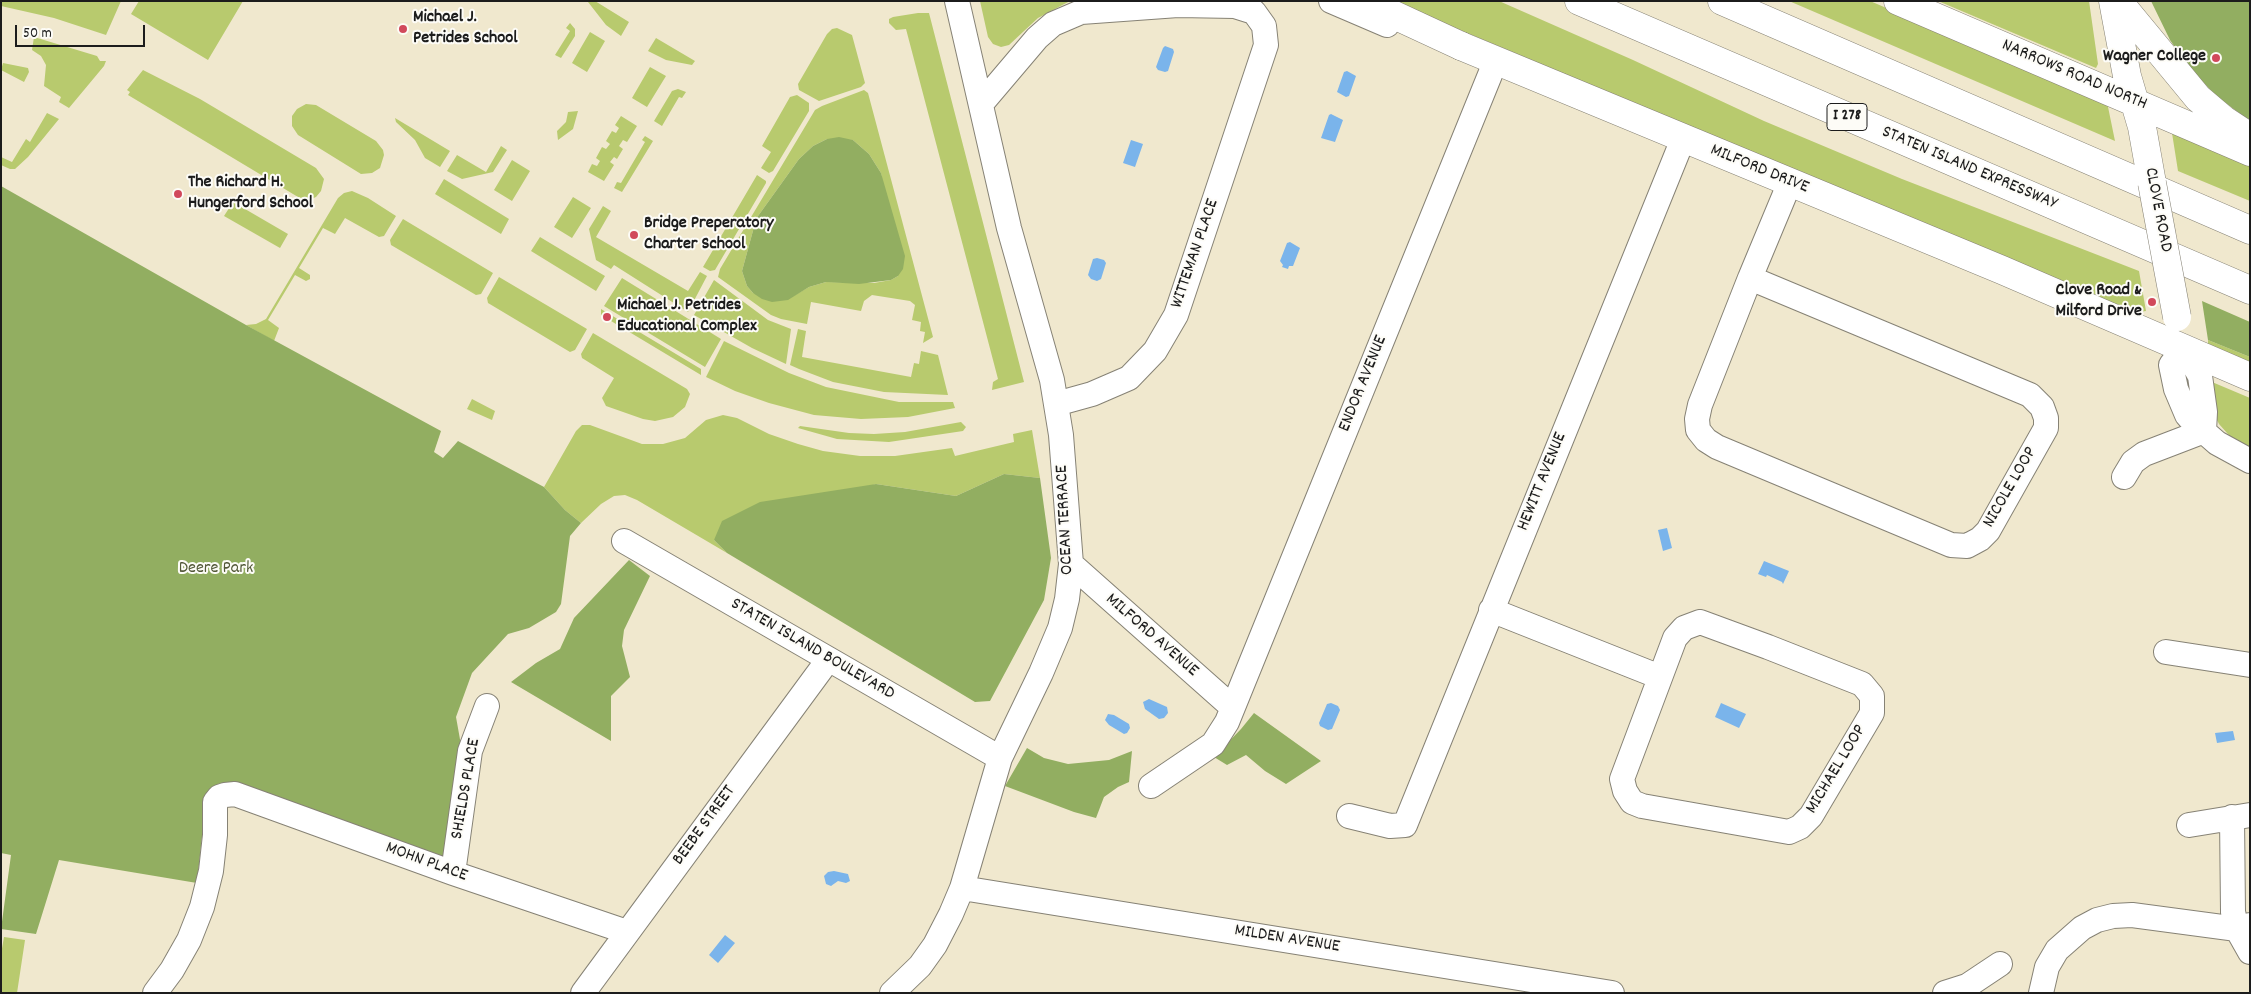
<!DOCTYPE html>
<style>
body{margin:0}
#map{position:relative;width:2251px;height:994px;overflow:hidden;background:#f0e8ce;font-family:Dekko,sans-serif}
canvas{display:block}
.frame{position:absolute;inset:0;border:2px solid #1c1c1c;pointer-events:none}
.scale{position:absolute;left:15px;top:25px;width:130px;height:22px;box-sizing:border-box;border:2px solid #1c1c1c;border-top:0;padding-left:6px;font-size:15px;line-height:18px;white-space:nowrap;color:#1c1c1c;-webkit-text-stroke:4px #fdfcf7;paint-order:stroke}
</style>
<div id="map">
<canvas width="2251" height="994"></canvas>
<div class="frame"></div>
<div class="scale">50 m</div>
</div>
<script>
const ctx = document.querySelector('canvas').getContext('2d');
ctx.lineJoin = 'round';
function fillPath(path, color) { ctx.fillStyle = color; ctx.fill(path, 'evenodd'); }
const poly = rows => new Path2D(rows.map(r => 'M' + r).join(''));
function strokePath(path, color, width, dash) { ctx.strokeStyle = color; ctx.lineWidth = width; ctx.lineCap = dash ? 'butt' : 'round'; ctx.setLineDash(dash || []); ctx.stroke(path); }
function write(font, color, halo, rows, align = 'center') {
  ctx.font = font + ' Dekko,sans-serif'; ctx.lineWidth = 4; ctx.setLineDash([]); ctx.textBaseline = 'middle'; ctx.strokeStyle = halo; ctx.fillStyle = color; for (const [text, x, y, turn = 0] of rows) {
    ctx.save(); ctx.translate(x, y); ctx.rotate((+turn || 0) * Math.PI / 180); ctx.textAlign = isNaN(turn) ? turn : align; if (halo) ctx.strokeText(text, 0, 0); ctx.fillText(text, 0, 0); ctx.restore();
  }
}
fillPath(poly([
 [1,1,121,1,106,35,54,18,1,6],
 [139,1,243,1,208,60,131,14],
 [595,1,629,22,621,36,606,25,588,2],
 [980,1,1070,1,1038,18,1009,45,1001,47,993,44,988,37],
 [1391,1,1499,1,1633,60,1764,121,1902,179,2139,271,2146,311,2132,313],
 [1789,1,1870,1,2107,102,2115,141],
 [1938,1,2089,1,2098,64,2096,68],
 [918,13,929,13,1024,382,992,390,993,382,998,379,906,29,896,30,889,23,889,19,893,17],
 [570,23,575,29,575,36,561,58,555,55,570,31,566,28],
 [837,28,852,35,865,83,861,87,819,101,799,90,798,84,827,34,832,29],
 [590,32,605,41,587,72,572,63],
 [34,37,97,56,100,61,106,61,104,66,69,108,59,102,61,97,44,86,46,65,41,56,32,50],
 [656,38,695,61,692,65,666,60,648,51],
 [3,63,28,68,29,72,24,82,1,70],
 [650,67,666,76,647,107,632,98],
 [143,70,200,99,316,168,324,179,321,191,316,197,309,200,298,197,128,95,130,92,127,90],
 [678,89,686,92,682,98,679,97,662,126,654,121,672,91],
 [864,90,868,93,933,337,923,343,925,332,920,331,921,322,912,320,915,305,910,301,872,295,864,301,861,311,811,302,807,324,781,319,771,315,718,277,720,269,815,110,822,106],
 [827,139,853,140,869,154,881,173,898,276,891,280,874,283,826,282,809,287,788,299,753,293,747,286,742,271,754,227,758,216,799,159,813,146],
 [797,95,809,103,809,111,773,171,769,173,761,168,771,152,762,146,790,97],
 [306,104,316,105,376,141,383,150,384,155,380,168,372,173,361,174,298,135,292,126,292,116,297,109],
 [578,111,573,129,558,140,557,131,566,122,568,112],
 [47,113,59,119,28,157,15,169,10,169,1,165,1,157,12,162,26,139,30,142],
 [621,116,637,126,627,142,623,140,619,146,623,149,617,159,614,157,610,162,614,165,604,181,588,172,592,164,597,166,600,161,596,158,602,147,606,149,610,144,606,141,612,131,616,133,619,128,615,125],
 [395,118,450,151,440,167,425,158,415,140,396,122],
 [2172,133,2250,164,2250,201,2178,171],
 [645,136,653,141,622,192,614,188,617,182,621,183,645,142,642,140],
 [501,146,507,150,493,172,462,179,447,171,457,155,486,172],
 [512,160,530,171,512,201,494,190],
 [757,175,766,181,766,183,715,270,710,271,703,267],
 [444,179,509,219,501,234,435,194],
 [352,191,368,198,396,216,384,236,379,237,345,218,335,234,323,228,299,268,310,275,310,279,306,281,295,275,268,320,279,328,274,341,246,325,256,324,266,319,338,198,344,193],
 [573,197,591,208,572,238,554,227],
 [233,202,288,234,280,248,224,216],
 [603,206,611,211,596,237,688,291,700,272,707,276,688,312,614,265,611,269,596,260,589,229],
 [403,219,493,273,481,294,476,295,391,245,390,240],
 [540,237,605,276,596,291,531,251],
 [499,277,587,329,575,350,570,352,488,303,487,298],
 [622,278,721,339,705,367,604,306],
 [714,280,768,320,791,329,786,364,752,348,694,315],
 [601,309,701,369,701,375,601,315],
 [798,329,806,331,802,357,911,377,914,363,919,364,921,351,938,355,948,395,884,392,833,382,799,369,790,365],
 [593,333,687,389,690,394,685,407,673,417,655,421,643,419,606,406,602,398,614,378,582,358,581,354],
 [2208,340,2250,357,2250,362,2208,344],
 [724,341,789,373,826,387,899,402,953,402,955,408,908,417,861,419,814,415,769,403,735,391,706,377],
 [2212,382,2250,398,2250,451,2235,442,2219,424,2215,416],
 [472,399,495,411,492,420,467,409],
 [723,415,737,418,769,434,798,444,823,451,860,456,895,456,952,448,955,456,1014,442,1013,434,1032,430,1040,478,1004,474,956,496,876,484,714,540,727,553,637,500,625,495,614,496,601,504,581,523,565,510,544,487,576,431,582,425,590,425,642,444,663,444,685,438,706,420],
 [961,422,966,427,963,431,889,442,837,439,798,428,800,426,849,433,874,434,905,432],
 [4,937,25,940,17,993,1,993,1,954]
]), '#b8ca6e');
fillPath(poly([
 [2151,1,2250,1,2250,121,2216,96,2188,66,2170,40],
 [839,137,853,140,869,154,881,173,905,256,903,269,898,276,891,280,859,284,826,282,809,287,788,300,772,302,762,299,753,293,747,286,742,271,754,227,758,216,799,159,813,146,827,139],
 [1,186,246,325,441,431,434,452,443,458,458,441,544,487,565,510,581,523,570,536,561,604,556,612,529,628,508,634,472,673,456,717,461,745,447,854,441,860,228,782,218,784,210,791,206,800,197,883,59,860,36,934,1,929,11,855,1,853],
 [2202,301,2250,322,2250,357,2208,340],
 [1004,474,1040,478,1051,558,1044,600,990,701,975,702,727,553,714,540,722,521,760,502,876,484,956,496],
 [629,560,650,576,624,630,622,646,630,677,611,696,611,741,511,682,536,663,560,649,574,618],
 [1254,713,1321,761,1286,784,1265,771,1246,755,1227,765,1214,757,1241,729],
 [1027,748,1044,758,1068,764,1109,760,1132,751,1129,782,1118,787,1104,797,1096,818,1074,812,1005,786]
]), '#92ae61');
fillPath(poly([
 [1165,46,1173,49,1174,52,1168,71,1165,72,1158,70,1156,67,1163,48],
 [1347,71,1356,76,1349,96,1346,97,1337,92,1344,72],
 [1331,114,1343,120,1335,142,1321,138,1329,115],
 [1131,140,1143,144,1135,167,1123,163],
 [1290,242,1300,248,1293,266,1289,266,1288,269,1282,267,1283,265,1280,261,1287,243],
 [1097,258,1104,260,1106,263,1101,279,1097,281,1091,279,1088,275,1093,259],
 [1667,528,1672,548,1663,551,1658,530],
 [1764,561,1789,571,1783,584,1782,582,1767,575,1766,577,1758,574],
 [1149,699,1167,707,1168,713,1164,718,1159,719,1145,709,1143,702],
 [1331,703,1338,706,1340,710,1332,729,1328,730,1320,726,1319,723,1327,704],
 [1721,703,1746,714,1739,728,1715,717],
 [1108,714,1114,715,1129,724,1130,728,1127,733,1124,734,1109,725,1105,720],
 [2233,731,2235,740,2217,743,2215,733],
 [834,871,848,874,850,881,846,883,838,881,831,886,826,884,824,876,828,872],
 [725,935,735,943,718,963,709,955]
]), '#7ab4eb');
const minor = poly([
 [1331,1,1387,25],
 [981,104,1037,38,1053,24,1081,12,1178,5,1235,6,1254,12,1264,26,1266,45,1176,315,1155,351,1129,378,1092,394,1056,404],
 [1750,278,2030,395,2042,407,2046,418,2046,428,1988,531,1980,539,1967,546,1951,545,1717,447,1706,440,1698,430,1697,419,1700,405,1750,278],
 [1750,278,1790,182],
 [2204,431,2205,412,2200,376,2184,348,2171,365,2176,389,2187,415,2193,422,2217,443,2250,461],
 [2124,477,2133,462,2144,454,2204,431],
 [624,541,1000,758],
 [1071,564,1232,707],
 [1491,610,1660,677],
 [1700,622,1768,647,1862,684,1872,696,1872,713,1811,816,1800,827,1789,832,1642,806,1632,802,1625,791,1622,779,1675,638,1684,628,1700,622],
 [2166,652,2250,665],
 [1151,786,1213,744,1227,722,1496,60],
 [1349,816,1390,826,1405,825,1683,139],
 [2232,817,2233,912,2237,929,2250,952],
 [2189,825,2250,815],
 [453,873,470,751,487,706],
 [962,888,1612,993],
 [155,993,172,970,189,940,202,907,211,871,215,835,215,802,219,797,225,795,235,794,453,873,627,932],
 [583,993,828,660],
 [892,993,920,966,935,945,951,914,962,888,1000,758,1041,673,1060,628,1067,599,1071,564,1061,435,1052,380,1009,228,957,1],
 [1945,993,1967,986,2000,964],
 [2041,993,2047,967,2057,950,2082,928,2097,920,2113,916,2132,915,2237,929,2250,925]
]);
const major = poly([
 [1898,1,2250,152],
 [2113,1,2127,76,2142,127,2152,183],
 [2118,1,2198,98,2224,120,2250,137],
 [1461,46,2002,270,2250,377]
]);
const highway = poly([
 [1364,1,1461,46],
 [1579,1,2250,290],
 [1722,1,2250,230]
]);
strokePath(minor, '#868275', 26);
strokePath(major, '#868275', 29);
strokePath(highway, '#868275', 29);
strokePath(minor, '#fff', 24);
strokePath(major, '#fff', 28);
strokePath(highway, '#fff', 28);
const majorBridge = poly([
 [2152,183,2177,317]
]);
strokePath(majorBridge, '#868275', 29, []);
strokePath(majorBridge, '#fff', 28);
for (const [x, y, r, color] of [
 [403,29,5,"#d1495b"],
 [2216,58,5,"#d1495b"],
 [178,194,5,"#d1495b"],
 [634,235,5,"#d1495b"],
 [2152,302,5,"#d1495b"],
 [607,317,5,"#d1495b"]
]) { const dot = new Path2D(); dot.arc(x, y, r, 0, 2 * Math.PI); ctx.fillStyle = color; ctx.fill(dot); strokePath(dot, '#fdfcf7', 2); }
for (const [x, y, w] of [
 [1847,117,40]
]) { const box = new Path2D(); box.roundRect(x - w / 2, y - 13.5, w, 27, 4); ctx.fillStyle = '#fdfcf7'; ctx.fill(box); strokePath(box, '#1c1c1c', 1); }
write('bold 16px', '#1c1c1c', null, [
 ["I 278",1847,117]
]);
write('bold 18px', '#1c1c1c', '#fdfcf7', [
 ["Michael J.",413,19],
 ["Petrides School",413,40],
 ["Wagner College",2206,58,"right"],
 ["The Richard H.",188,184],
 ["Hungerford School",188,205],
 ["Bridge Preperatory",644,225],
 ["Charter School",644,246],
 ["Clove Road &",2142,292,"right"],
 ["Milford Drive",2142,313,"right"],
 ["Michael J. Petrides",617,307],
 ["Educational Complex",617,328]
], 'left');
write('18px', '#1c1c1c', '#fdfcf7', [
 ["NARROWS ROAD NORTH",2074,76,23],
 ["STATEN ISLAND EXPRESSWAY",1969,169,23],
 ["MILFORD DRIVE",1759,170,22],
 ["CLOVE ROAD",2157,210,79],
 ["WITTEMAN PLACE",1196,254,-71],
 ["ENDOR AVENUE",1364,384,-68],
 ["HEWITT AVENUE",1543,482,-68],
 ["NICOLE LOOP",2011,488,-60],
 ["OCEAN TERRACE",1066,520,-93],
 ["MILFORD AVENUE",1151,636,41],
 ["STATEN ISLAND BOULEVARD",812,650,30],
 ["MICHAEL LOOP",1837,770,-59],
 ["SHIELDS PLACE",467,789,-80],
 ["BEEBE STREET",705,826,-54],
 ["MOHN PLACE",426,863,20],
 ["MILDEN AVENUE",1287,940,9]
]);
write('18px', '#535939', '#fdfcf7', [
 ["Deere Park",216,570]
]);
</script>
